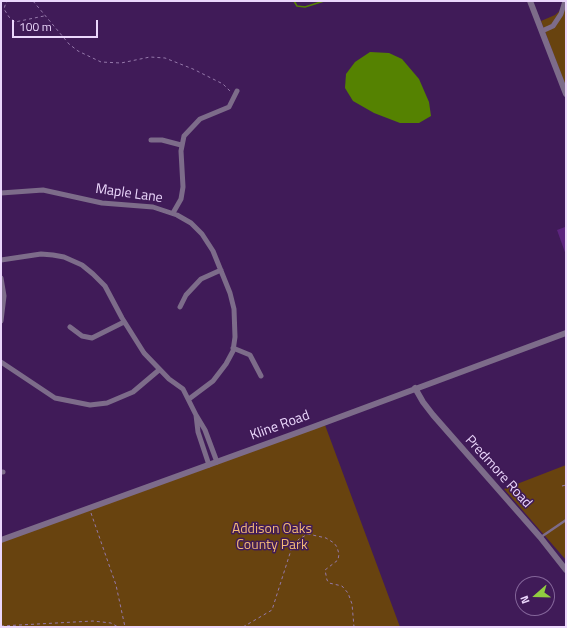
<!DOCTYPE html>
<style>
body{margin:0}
#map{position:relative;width:567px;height:628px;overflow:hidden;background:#401b58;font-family:"Titillium Web",sans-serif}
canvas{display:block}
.frame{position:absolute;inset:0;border:2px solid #ebd7fc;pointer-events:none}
.north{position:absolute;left:515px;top:576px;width:40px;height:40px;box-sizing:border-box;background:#401b58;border:1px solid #84669a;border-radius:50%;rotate:250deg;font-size:11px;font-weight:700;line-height:16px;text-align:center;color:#ebd7fc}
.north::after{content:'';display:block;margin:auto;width:14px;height:18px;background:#91cd40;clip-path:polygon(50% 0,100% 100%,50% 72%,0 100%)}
.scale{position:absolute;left:12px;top:20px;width:86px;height:18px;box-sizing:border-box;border:2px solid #ebd7fc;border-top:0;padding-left:5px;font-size:12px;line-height:14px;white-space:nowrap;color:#ebd7fc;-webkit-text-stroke:3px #401b58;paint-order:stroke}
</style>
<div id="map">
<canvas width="567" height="628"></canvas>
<div class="frame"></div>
<div class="north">N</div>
<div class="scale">100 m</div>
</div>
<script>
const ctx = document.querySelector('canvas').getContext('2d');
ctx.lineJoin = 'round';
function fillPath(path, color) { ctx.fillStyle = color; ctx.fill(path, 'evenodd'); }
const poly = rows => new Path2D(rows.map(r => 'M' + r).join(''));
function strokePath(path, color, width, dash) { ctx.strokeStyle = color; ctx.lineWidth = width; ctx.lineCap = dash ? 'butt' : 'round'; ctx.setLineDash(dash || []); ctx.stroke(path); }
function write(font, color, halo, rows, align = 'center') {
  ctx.font = font + ' "Titillium Web",sans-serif'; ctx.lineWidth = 3; ctx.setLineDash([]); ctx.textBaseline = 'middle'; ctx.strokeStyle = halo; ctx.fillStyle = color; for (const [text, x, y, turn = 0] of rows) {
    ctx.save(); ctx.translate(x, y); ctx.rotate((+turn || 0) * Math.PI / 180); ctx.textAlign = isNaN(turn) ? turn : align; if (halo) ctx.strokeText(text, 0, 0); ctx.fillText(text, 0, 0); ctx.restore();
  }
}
fillPath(poly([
 [566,5,566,87,541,21,555,15],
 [325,425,400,627,1,627,1,539],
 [566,465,566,560,504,489]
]), '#68430f');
fillPath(poly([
 [370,52,389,53,402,59,419,79,429,102,431,116,419,123,400,123,374,113,353,101,345,88,346,74,355,62]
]), '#558201');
strokePath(poly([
 [294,1,297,6,305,7,324,1]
]), '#558201', 1.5);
fillPath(poly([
 [565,227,566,230,566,255,557,230]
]), '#5c247e');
strokePath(poly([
 [9,1,6,2,4,9,9,17,15,22,44,16],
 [33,1,69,44,78,51,101,62,121,63,150,57,165,58,193,69,223,84,230,91],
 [562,486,566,485],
 [91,513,116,585,125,627],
 [1,626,93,621,111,623,118,627],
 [243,627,272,610,292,547,299,539,308,534,326,538,334,543,337,547,339,554,338,560,325,570,327,580,329,583,342,586,348,593,352,604,354,627]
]), '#9579aa', 1, [3, 3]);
strokePath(poly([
 [541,537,566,520]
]), '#7d6c8a', 2.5);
strokePath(poly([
 [542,31,553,26,561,14,565,1],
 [151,140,162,140,181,145],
 [1,193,43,190,102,203,153,207,177,215,191,223,202,234,213,251,230,293,234,309,235,337,233,351,226,364,213,381,189,399],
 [173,213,181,199,183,187,181,151,184,136,200,119,229,107,237,91],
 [1,260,41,254,53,255,64,257,82,265,93,274,105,286,122,318,144,353,169,379,183,389,196,415],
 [1,278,4,296,1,321],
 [180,307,186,295,201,279,221,270],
 [70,327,82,336,92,338,124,322],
 [233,348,250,355,261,376],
 [1,362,55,398,90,405,107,403,133,392,159,370],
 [209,465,198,432,196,415,205,430,217,462],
 [1,472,3,472]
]), '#7d6c8a', 5);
strokePath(poly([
 [530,1,566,94],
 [415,388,423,402,433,415,540,537,566,570],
 [1,540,313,427,566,333]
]), '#7d6c8a', 6);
write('14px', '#ebd7fc', '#401b58', [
 ["Maple Lane",129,194,8],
 ["Kline Road",280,426,-20],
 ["Predmore Road",498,472,48]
]);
write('14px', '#f2b976', '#401b58', [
 ["Addison Oaks",272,530],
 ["County Park",272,546]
]);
</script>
